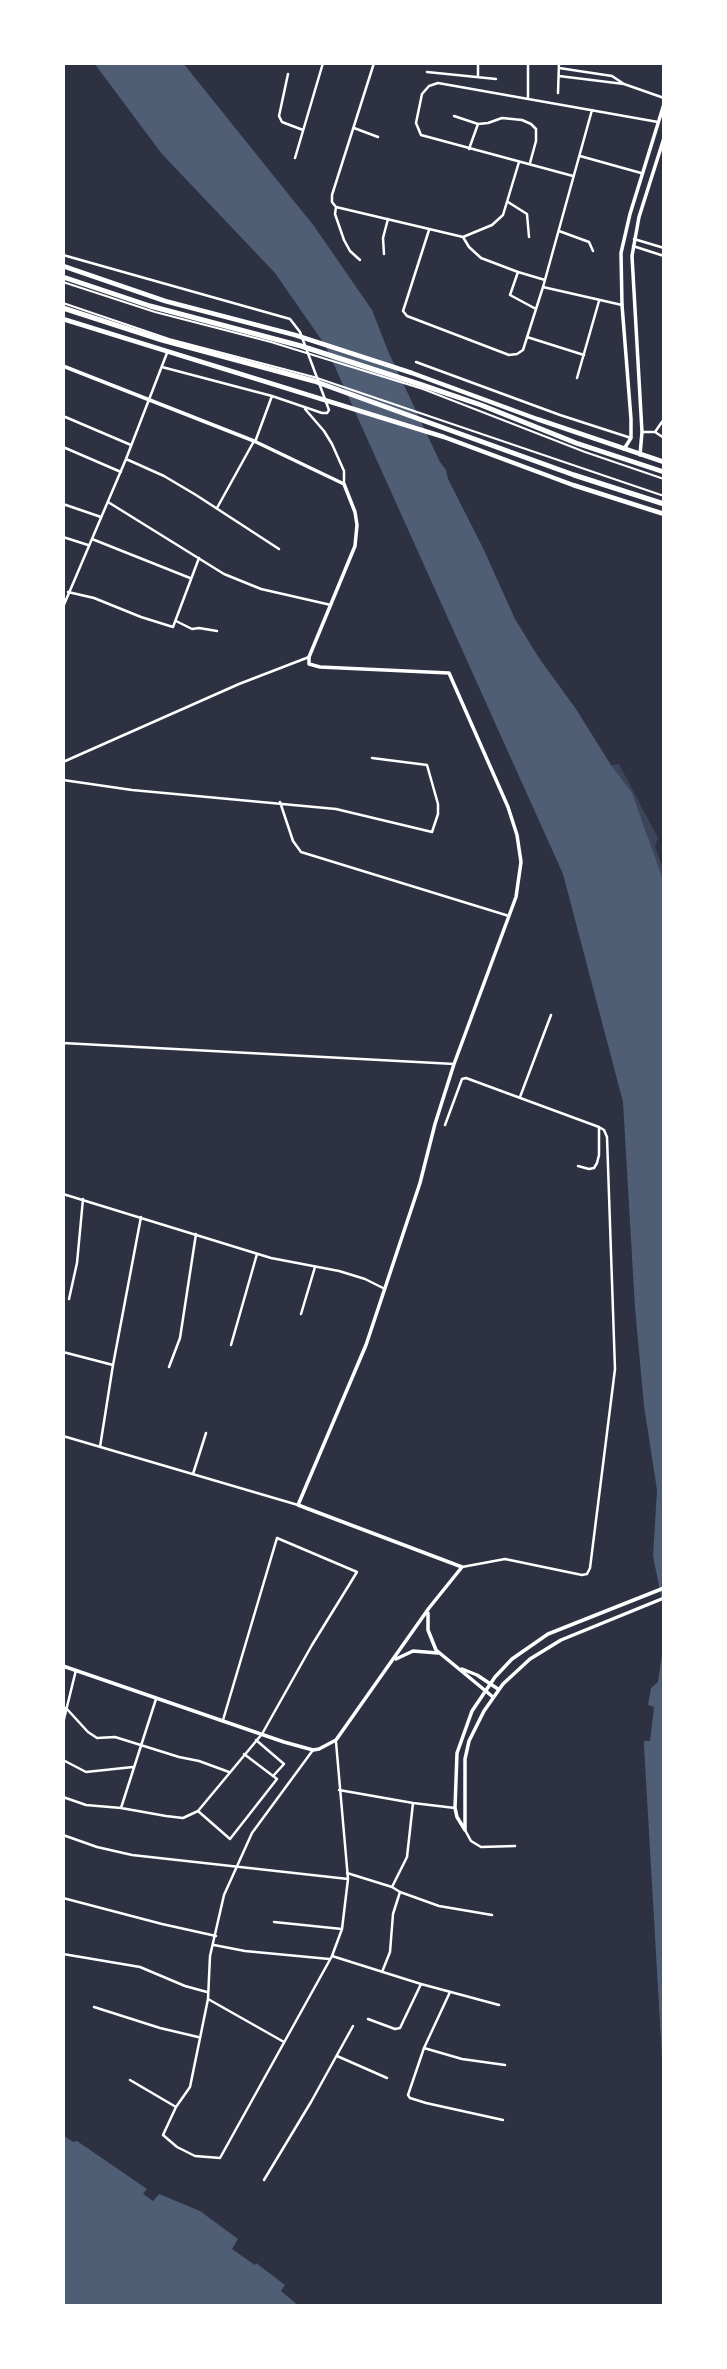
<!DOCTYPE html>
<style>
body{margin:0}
#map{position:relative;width:727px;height:2369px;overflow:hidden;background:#2d3142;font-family:"Roboto Condensed",sans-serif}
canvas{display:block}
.frame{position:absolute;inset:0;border:65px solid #fff;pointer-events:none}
</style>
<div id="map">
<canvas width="727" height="2369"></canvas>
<div class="frame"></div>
</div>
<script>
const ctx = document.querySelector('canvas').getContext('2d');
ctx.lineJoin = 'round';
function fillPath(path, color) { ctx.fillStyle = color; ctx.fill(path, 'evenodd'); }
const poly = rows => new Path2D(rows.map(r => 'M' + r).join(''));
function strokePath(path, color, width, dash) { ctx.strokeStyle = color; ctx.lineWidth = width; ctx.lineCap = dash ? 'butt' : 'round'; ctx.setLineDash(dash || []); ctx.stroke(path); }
fillPath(poly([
 [619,764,658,838,655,846,664,872,664,882,641,818,611,765]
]), '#3c4559');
fillPath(poly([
 [94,63,183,63,314,226,372,310,388,351,440,462,446,470,448,479,483,548,515,619,539,658,576,709,611,765,632,793,641,818,664,882,664,1611,653,1556,657,1490,644,1406,635,1308,623,1102,563,874,325,345,275,273,162,154],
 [664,1640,664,2092,644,1746,644,1741,650,1741,654,1707,648,1705,651,1688,658,1682],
 [63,2135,73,2142,77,2141,147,2189,143,2194,153,2201,159,2194,200,2211,238,2239,232,2249,255,2265,256,2263,285,2285,281,2291,299,2306,63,2306]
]), '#4f5d75');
strokePath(poly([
 [63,282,155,312,271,342,423,389,585,452,664,479],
 [63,303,169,339,314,377,664,496]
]), '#fff', 2);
strokePath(poly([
 [374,63,332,195,332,202,336,207,463,237,492,225,503,215,519,162],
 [478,63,478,76],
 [528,63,528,98],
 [559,68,612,76,624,84,664,98],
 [427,72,496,79],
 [288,74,279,116,282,122,303,130],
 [559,76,624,84],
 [558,93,559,63],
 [454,116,478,124,488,123,502,118,522,120,531,124,536,129,536,141,530,163],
 [354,128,378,137],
 [469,149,478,124],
 [580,156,641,173],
 [295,158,323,63],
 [573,176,421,135,416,123,422,94,429,86,438,83,658,122],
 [508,202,527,214,529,237],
 [336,207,335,214,344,240,350,251,360,260],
 [429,230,405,305,403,311,407,316,509,355,517,354,523,350,543,287,592,110],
 [559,231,589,242,593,251],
 [463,237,469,247,481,258,518,272,510,295,536,309],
 [634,239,664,248],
 [633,246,664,256],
 [384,254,383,238,388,219],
 [63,255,290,319,300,332,329,410,327,413,322,413,272,396,162,367],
 [518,272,545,280],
 [543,287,622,305],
 [527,337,584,355],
 [416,362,560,415,631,438],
 [577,378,599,301],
 [305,409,324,431,332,444,344,471,344,484],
 [63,416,131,445],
 [642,432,655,432,664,419],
 [655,432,664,438],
 [255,442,272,396],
 [63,447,121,472],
 [126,459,164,476,196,495,279,549],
 [108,502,224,574,261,589,331,605],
 [63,504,101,517],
 [217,508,254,441],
 [63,537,88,545],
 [92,539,190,578],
 [68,592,94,598,141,617,173,627,199,558],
 [63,607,126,459,167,353],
 [176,621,192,629,199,628,217,631],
 [63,762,239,684,309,657],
 [63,780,132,790,336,809,432,832,438,814,438,804,427,765,372,758],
 [280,802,293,841,301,852,509,916],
 [63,1043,454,1064],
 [520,1097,551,1015],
 [445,1125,462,1079,466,1078,599,1127,599,1155,597,1163,594,1168,589,1169,578,1166],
 [63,1194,271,1258,339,1271,365,1279,385,1289],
 [69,1299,77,1263,83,1199],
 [301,1314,315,1267],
 [231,1345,257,1254],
 [63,1352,113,1365],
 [169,1367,180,1338,196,1234],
 [63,1436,298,1505],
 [100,1447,113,1365,141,1217],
 [193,1474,206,1433],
 [462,1567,505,1559,582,1575,587,1574,590,1568,615,1369,607,1137,604,1130,599,1127],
 [66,1708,88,1732,97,1738,115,1737,179,1757,199,1761,229,1772],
 [63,1723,76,1670],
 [256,1740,284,1764,274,1775],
 [313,1750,252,1833,224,1895,210,1956,208,1999,190,2087,176,2107,163,2135,177,2147,195,2156,220,2158,332,1956,342,1929,348,1879,336,1742],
 [63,1760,86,1772,133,1767],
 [339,1790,413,1803,455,1808],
 [63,1797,86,1805,121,1808,166,1816,183,1818,198,1811,262,1734,312,1645,357,1572,277,1538,223,1720],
 [121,1808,156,1699],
 [198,1811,230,1839,277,1779,244,1754],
 [465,1830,471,1841,481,1847,515,1846],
 [63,1835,97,1847,132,1855,348,1879],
 [347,1873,392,1887,400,1892,393,1914,390,1952,382,1972],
 [392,1887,407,1857,413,1803],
 [400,1892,439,1906,492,1915],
 [63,1898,162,1924,216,1936],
 [274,1922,342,1929],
 [214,1945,245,1951,329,1959],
 [63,1954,140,1967,185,1986,207,1992],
 [332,1956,421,1984,499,2005],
 [450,1992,424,2048,408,2095,410,2098,426,2103,503,2120],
 [208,1999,284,2042],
 [94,2007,160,2028,198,2037],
 [368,2019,395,2029,400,2028,421,1984],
 [424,2048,462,2059,505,2065],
 [337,2056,387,2078],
 [130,2080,176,2107],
 [264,2180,311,2102,353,2026]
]), '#fff', 2.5);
strokePath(poly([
 [624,449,631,438,631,419,622,305,621,253,630,214,664,104],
 [640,455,642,432,632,256,639,217,664,138]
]), '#fff', 3.5);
strokePath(poly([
 [63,366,254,441,344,484,355,512,357,525,355,546,309,657,309,664,320,667,449,673,508,807,517,835,521,862,516,897,454,1064,435,1124,420,1183,366,1345,298,1505,462,1567,429,1608,336,1740,319,1749,313,1750,284,1742,63,1666],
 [428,1613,428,1630,436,1650,493,1697],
 [396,1659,413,1651,438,1653],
 [462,1669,477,1675,498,1689],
 [465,1830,457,1817,455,1808,457,1753,472,1711,495,1677,512,1659,548,1634,664,1588],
 [465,1830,465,1759,469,1741,484,1711,503,1684,530,1659,561,1640,664,1598]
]), '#fff', 3.5);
strokePath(poly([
 [63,266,165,301,295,335,412,373,537,419,664,462],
 [63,319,444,437,573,485,664,514]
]), '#fff', 4.5);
strokePath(poly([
 [63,277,150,306,301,346,422,385,481,405,576,443,664,472],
 [63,308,162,340,314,381,574,475,664,504]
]), '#fff', 5);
</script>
